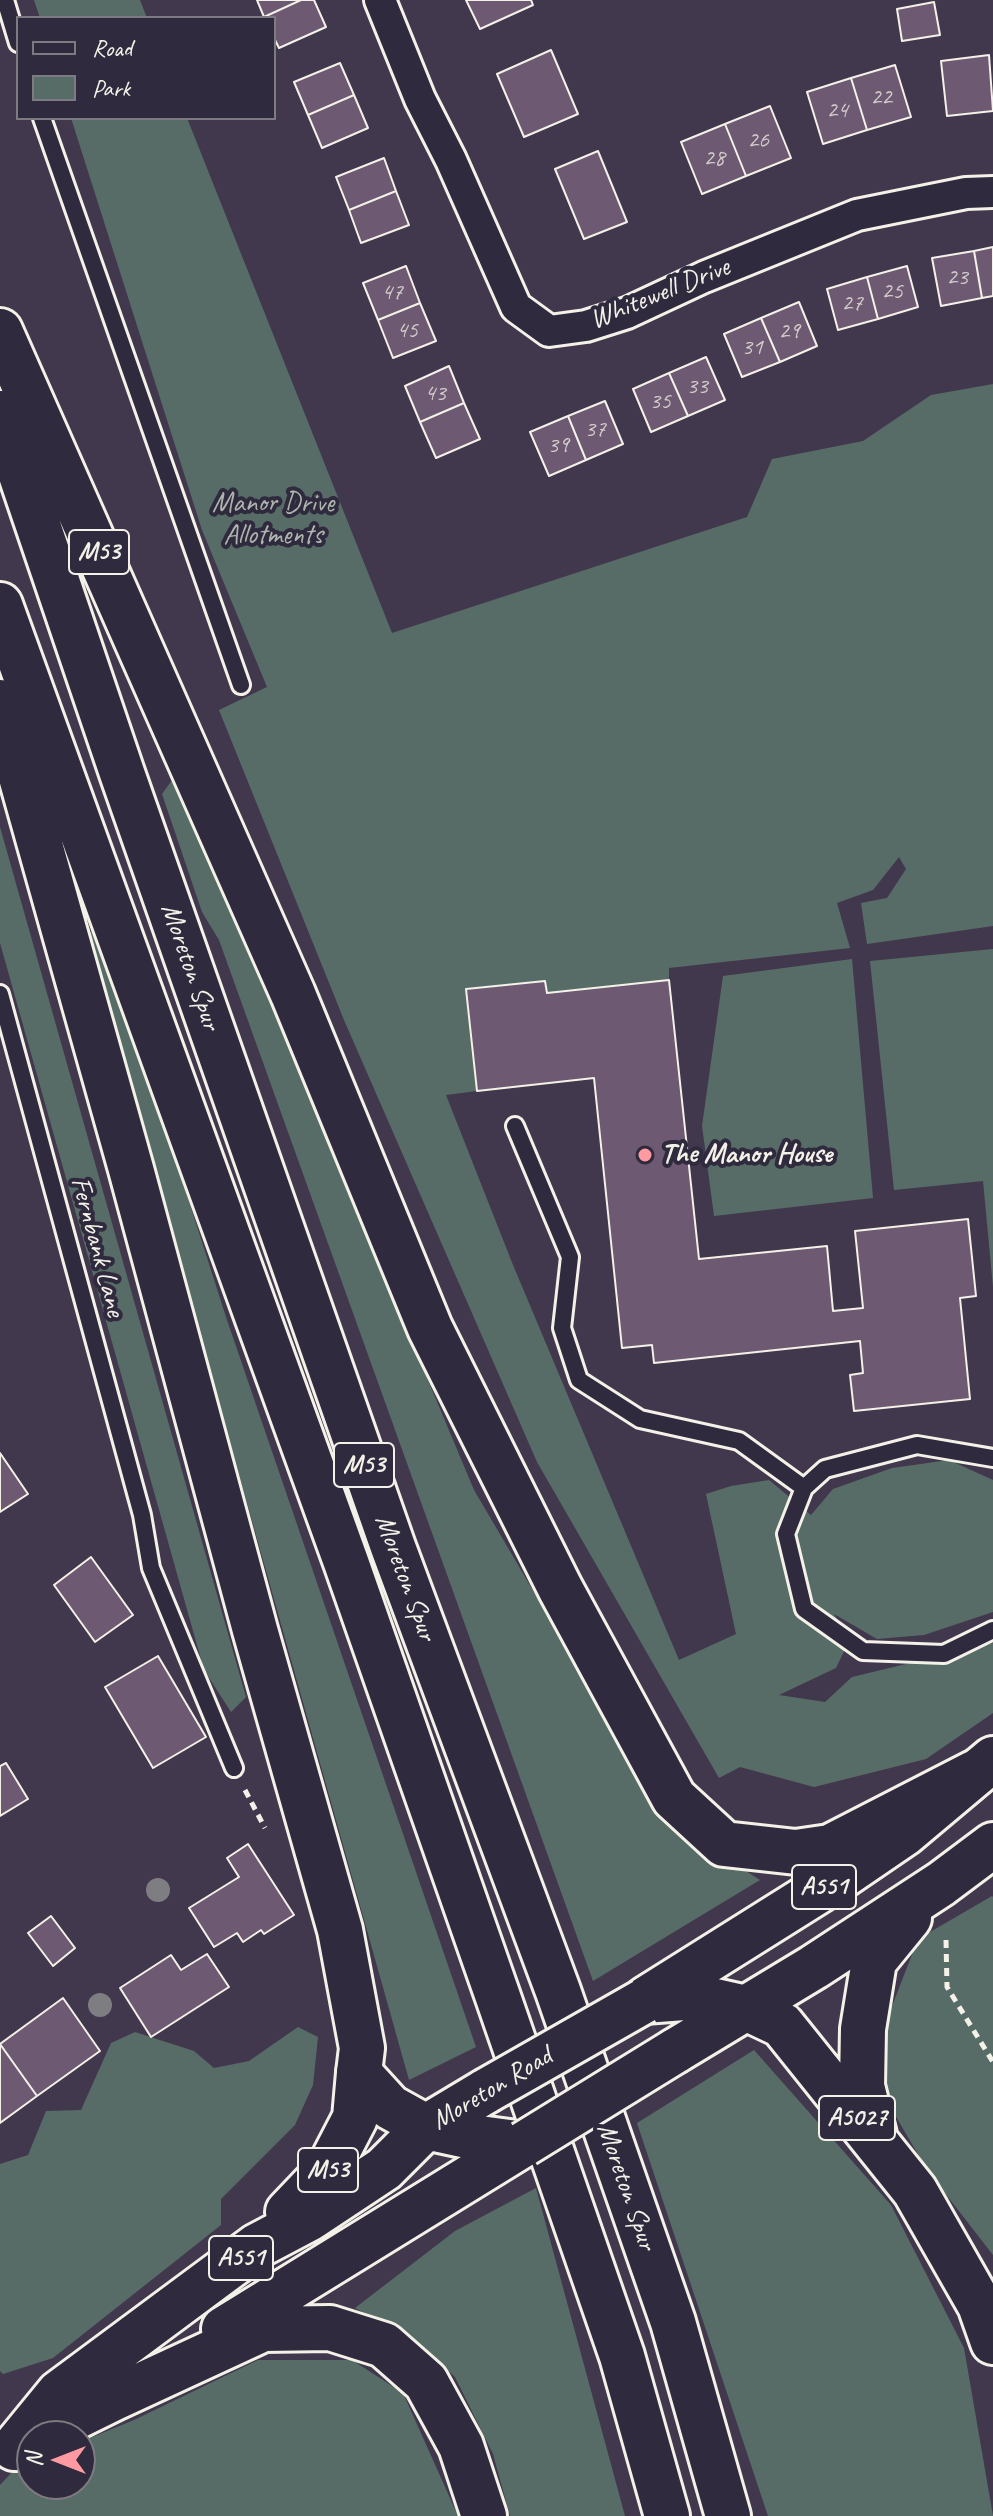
<!DOCTYPE html>
<style>
body{margin:0}
#map{position:relative;width:993px;height:2516px;overflow:hidden;background:#42384d;font-family:Caveat,sans-serif}
canvas{display:block}
.legend{position:absolute;left:16px;top:16px;width:260px;height:104px;box-sizing:border-box;background:#2f2a3d;border:2px solid #7e7a81;margin:0;padding:10px 14px;list-style:none;font-size:24px;color:#f4f1e8}
.legend li{display:flex;align-items:center;gap:16px;height:40px}
.legend b{width:40px;border:2px solid #7e7a81}
.north{position:absolute;left:16px;top:2420px;width:80px;height:80px;box-sizing:border-box;background:#2f2a3d;border:2px solid #7e7a81;border-radius:50%;rotate:270deg;font-size:22px;font-weight:700;line-height:32px;text-align:center;color:#f4f1e8}
.north::after{content:'';display:block;margin:auto;width:28px;height:36px;background:#ff9aa2;clip-path:polygon(50% 0,100% 100%,50% 72%,0 100%)}
</style>
<div id="map">
<canvas width="993" height="2516"></canvas>
<ul class="legend">
<li><b style="height:10px;background:#2f2a3d"></b>Road</li>
<li><b style="height:22px;background:#576c67"></b>Park</li>
</ul>
<div class="north">N</div>
</div>
<script>
const ctx = document.querySelector('canvas').getContext('2d');
ctx.lineJoin = 'round';
function fillPath(path, color) { ctx.fillStyle = color; ctx.fill(path, 'evenodd'); }
const poly = rows => new Path2D(rows.map(r => 'M' + r).join(''));
function strokePath(path, color, width, dash) { ctx.strokeStyle = color; ctx.lineWidth = width; ctx.lineCap = dash ? 'butt' : 'round'; ctx.setLineDash(dash || []); ctx.stroke(path); }
function write(font, color, halo, rows, align = 'center') {
  ctx.font = font + ' Caveat,sans-serif'; ctx.lineWidth = 8; ctx.setLineDash([]); ctx.textBaseline = 'middle'; ctx.strokeStyle = halo; ctx.fillStyle = color; for (const [text, x, y, turn = 0] of rows) {
    ctx.save(); ctx.translate(x, y); ctx.rotate((+turn || 0) * Math.PI / 180); ctx.textAlign = isNaN(turn) ? turn : align; if (halo) ctx.strokeText(text, 0, 0); ctx.fillText(text, 0, 0); ctx.restore();
  }
}
fillPath(poly([
 [34,0,140,0,147,18,40,18],
 [71,118,187,118,392,633,747,517,772,459,863,441,931,395,993,384,993,926,867,944,861,903,887,898,906,869,899,857,873,890,837,903,850,948,669,968,669,980,547,993,545,981,467,990,477,1091,446,1095,513,1265,679,1660,736,1634,706,1494,731,1486,769,1480,811,1515,833,1489,892,1468,949,1460,993,1480,993,1612,924,1635,877,1639,834,1614,850,1639,836,1668,779,1695,825,1702,852,1677,993,1643,993,1713,926,1759,814,1787,740,1767,719,1778,537,1462,344,1020,219,710,267,687,202,530],
 [175,776,474,1490,669,1822,760,1880,593,1981,219,940,202,912,162,794],
 [0,827,246,1697,231,1712,204,1670,0,943],
 [102,930,227,1320,476,2047,409,2080,87,933],
 [993,949,993,1287,983,1181,894,1190,870,961],
 [852,959,873,1198,714,1216,702,1126,723,976],
 [992,1896,993,1897,993,2255,927,2170,884,2096,887,2019,918,1939],
 [298,2027,318,2037,313,2085,295,2125,221,2199,221,2225,53,2358,3,2374,0,2371,0,2164,28,2155,46,2111,81,2110,111,2043,135,2032,194,2051,214,2068,249,2061],
 [754,2050,891,2205,964,2348,993,2516,768,2516,637,2123],
 [536,2188,625,2516,510,2516,493,2454,455,2377,413,2338,355,2308,455,2231],
 [258,2360,352,2360,403,2393,458,2516,0,2516,0,2485,16,2468,32,2461,32,2484,80,2484,80,2442,134,2420]
]), '#576c67');
const building = poly([
 [257,0,301,0,264,17,257,0],
 [301,0,314,0,326,27,279,48,274,38,274,18,264,17,301,0],
 [466,0,531,0,533,5,480,29,466,0],
 [934,2,940,35,902,41,897,9,934,2],
 [551,50,578,114,524,137,497,74,551,50],
 [989,55,993,111,947,116,941,61,989,55],
 [340,63,354,95,308,115,294,82,340,63],
 [895,65,911,117,867,130,851,78,895,65],
 [851,78,867,130,823,144,807,92,851,78],
 [354,95,368,128,322,148,308,115,354,95],
 [770,106,791,158,746,176,725,124,770,106],
 [725,124,746,176,702,194,681,142,725,124],
 [598,151,627,222,584,239,555,169,598,151],
 [384,158,396,191,349,210,336,177,384,158],
 [396,191,409,225,361,243,349,210,396,191],
 [993,247,993,296,982,298,974,251,993,247],
 [974,251,982,298,941,306,932,258,974,251],
 [406,266,420,303,378,320,363,283,406,266],
 [907,266,918,307,878,319,867,277,907,266],
 [867,277,878,319,838,330,827,289,867,277],
 [799,302,817,346,780,362,761,318,799,302],
 [420,303,436,341,393,358,378,320,420,303],
 [761,318,780,362,742,377,724,334,761,318],
 [706,357,725,400,688,416,669,373,706,357],
 [449,366,464,403,420,422,405,386,449,366],
 [669,373,688,416,651,432,633,389,669,373],
 [605,401,623,444,586,460,568,416,605,401],
 [464,403,480,439,436,458,420,422,464,403],
 [568,416,586,460,549,476,530,432,568,416],
 [669,980,699,1259,827,1246,833,1311,863,1308,855,1231,968,1219,976,1296,960,1298,970,1399,854,1411,850,1375,863,1373,860,1341,654,1363,652,1345,622,1348,594,1078,477,1091,466,989,545,981,547,993,669,980],
 [0,1453,28,1494,0,1512,0,1453],
 [91,1557,133,1615,95,1642,54,1585,91,1557],
 [158,1656,206,1737,153,1768,105,1687,158,1656],
 [6,1763,28,1799,0,1816,0,1766,6,1763],
 [248,1844,294,1915,264,1934,261,1930,243,1942,237,1933,214,1947,189,1908,239,1877,227,1858,248,1844],
 [51,1916,75,1948,53,1966,28,1933,51,1916],
 [207,1954,229,1987,151,2037,120,1988,171,1955,181,1970,207,1954],
 [63,1998,100,2051,37,2096,0,2044,63,1998],
 [0,2044,37,2096,0,2123,0,2044]
]);
fillPath(building, '#6d5a72');
strokePath(building, '#f4f1e8', 2);
const lane = poly([
 [5,0,18,43],
 [42,118,241,685],
 [0,994,142,1515,151,1568,234,1768],
 [515,1126,570,1257,562,1328,579,1380,640,1419,739,1441,804,1488,825,1469,917,1445,993,1458],
 [804,1488,786,1534,804,1609,863,1651,944,1654,993,1630]
]);
const street = poly([
 [380,0,420,99,451,160,516,307,549,331,586,326,627,313,704,277,857,215,966,193,993,192]
]);
const primary = poly([
 [646,1999,842,1876,905,1833,993,1759],
 [644,2001,697,1997,746,2008,782,2025,915,2191,980,2305,993,2342],
 [675,2051,814,1967,941,1884,993,1845],
 [359,2073,390,2107,426,2127,472,2137,524,2144],
 [874,2135,862,2086,863,2029,874,1961,909,1918],
 [288,2212,328,2170,355,2118,359,2073],
 [224,2329,524,2144],
 [37,2436,114,2398,263,2329,330,2328,384,2345,426,2382,461,2446,484,2516],
 [14,2448,59,2393,257,2246,310,2218,384,2169,426,2127,486,2091]
]);
const highway = poly([
 [0,331,293,994,430,1328,560,1588,674,1798,724,1844,796,1852,830,1847,974,1773],
 [0,413,122,773,393,1547,558,1991,673,2322,728,2516],
 [0,605,346,1562,498,1997,622,2356,667,2516],
 [0,702,131,1169,255,1630,340,1930,362,2048,359,2073]
]);
strokePath(lane, '#f4f1e8', 22);
strokePath(street, '#f4f1e8', 36);
strokePath(primary, '#f4f1e8', 50);
strokePath(highway, '#f4f1e8', 50);
strokePath(poly([
 [245,1790,265,1828],
 [946,1940,947,1987,993,2062]
]), '#f4f1e8', 5, [8, 6]);
strokePath(lane, '#2f2a3d', 16);
strokePath(street, '#2f2a3d', 30);
strokePath(primary, '#2f2a3d', 44);
strokePath(highway, '#2f2a3d', 44);
const primaryBridge = poly([
 [486,2091,644,2001],
 [524,2144,675,2051]
]);
strokePath(primaryBridge, '#f4f1e8', 50, []);
strokePath(primaryBridge, '#2f2a3d', 44);
ctx.fillStyle = '#7d7d82';
for (const [x, y] of [
 [158,1890],
 [100,2005]
]) { ctx.beginPath(); ctx.arc(x, y, 12, 0, 2 * Math.PI); ctx.fill(); }
for (const [x, y, r, color] of [
 [645,1155,8,"#ff9aa2"]
]) { const dot = new Path2D(); dot.arc(x, y, r, 0, 2 * Math.PI); ctx.fillStyle = color; ctx.fill(dot); strokePath(dot, '#2f2a3d', 3); }
write('24px', '#d2cbca', null, [
 ["22",881,98],
 ["24",837,111],
 ["26",758,141],
 ["28",714,159],
 ["23",957,278],
 ["25",892,292],
 ["47",392,293],
 ["27",852,304],
 ["45",407,331],
 ["29",789,332],
 ["31",752,348],
 ["33",697,387],
 ["43",435,394],
 ["35",660,402],
 ["37",595,430],
 ["39",558,446]
]);
for (const [x, y, w] of [
 [99,552,60],
 [364,1465,60],
 [824,1887,64],
 [857,2118,76],
 [328,2170,60],
 [241,2258,64]
]) { const box = new Path2D(); box.roundRect(x - w / 2, y - 22, w, 44, 6); ctx.fillStyle = '#2f2a3d'; ctx.fill(box); strokePath(box, '#f4f1e8', 2); }
write('bold 26px', '#f4f1e8', null, [
 ["M53",99,552],
 ["M53",364,1465],
 ["A551",824,1887],
 ["A5027",857,2118],
 ["M53",328,2170],
 ["A551",241,2258]
]);
write('28px', '#f4f1e8', '#2f2a3d', [
 ["Whitewell Drive",660,294,-22],
 ["Moreton Spur",190,967,71],
 ["Fernbank Lane",97,1247,75],
 ["Moreton Spur",405,1578,70],
 ["Moreton Road",492,2089,-31],
 ["Moreton Spur",626,2187,71]
]);
write('28px', '#adb5ae', '#2f2a3d', [
 ["Manor Drive",273,504],
 ["Allotments",273,536]
]);
write('bold 28px', '#f4f1e8', '#2f2a3d', [
 ["The Manor House",661,1155]
], 'left');
</script>
